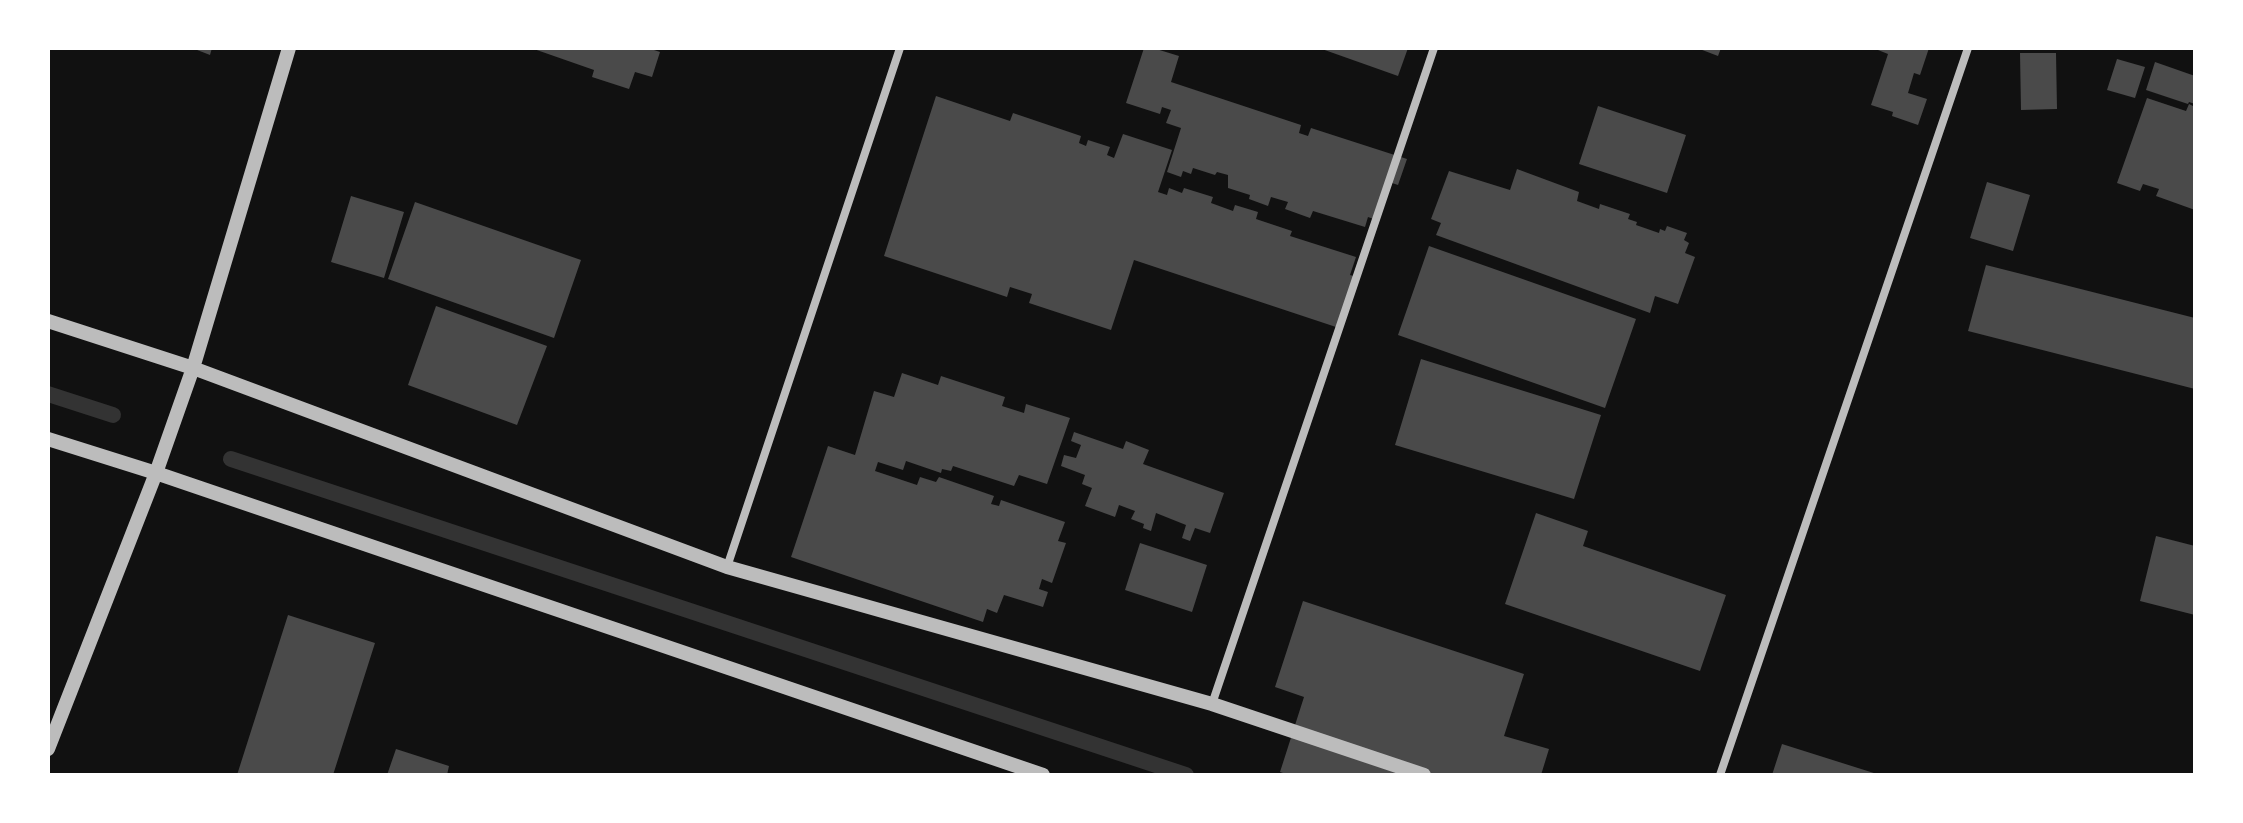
<!DOCTYPE html>
<style>
body{margin:0}
#map{position:relative;width:2243px;height:823px;overflow:hidden;background:#111;font-family:"Noto Serif",serif}
canvas{display:block}
.frame{position:absolute;inset:0;border:50px solid #fff;pointer-events:none}
</style>
<div id="map">
<canvas width="2243" height="823"></canvas>
<div class="frame"></div>
</div>
<script>
const ctx = document.querySelector('canvas').getContext('2d');
ctx.lineJoin = 'round';
const poly = rows => new Path2D(rows.map(r => 'M' + r).join(''));
function strokePath(path, color, width, dash) { ctx.strokeStyle = color; ctx.lineWidth = width; ctx.lineCap = dash ? 'butt' : 'round'; ctx.setLineDash(dash || []); ctx.stroke(path); }
function fillPath(path, color) { ctx.fillStyle = color; ctx.fill(path, 'evenodd'); }
strokePath(poly([
 [48,394,113,415],
 [231,459,1186,775]
]), '#333', 16);
fillPath(poly([
 [192,48,212,48,210,55],
 [531,48,648,48,660,52,652,77,635,72,629,89,592,77,594,70],
 [1144,48,1153,48,1179,56,1171,82,1301,125,1299,133,1308,136,1311,128,1407,159,1398,185,1392,183,1379,221,1368,217,1365,227,1313,211,1310,218,1285,209,1288,202,1271,197,1268,206,1249,199,1250,195,1228,188,1228,175,1217,172,1215,175,1193,168,1191,174,1183,171,1181,177,1167,172,1181,128,1166,123,1171,110,1162,107,1160,114,1126,103],
 [1319,48,1408,48,1398,76],
 [1697,48,1721,48,1718,56],
 [1873,48,1929,48,1920,75,1914,73,1908,93,1927,99,1918,125,1892,116,1893,112,1871,105,1888,54],
 [2020,53,2056,53,2057,109,2021,110],
 [2117,59,2145,67,2135,98,2107,90],
 [2155,62,2195,76,2195,104,2189,102,2188,104,2146,90],
 [936,96,1010,121,1013,113,1081,136,1079,143,1086,146,1088,140,1110,147,1107,155,1114,158,1123,134,1172,150,1158,192,1167,195,1169,188,1182,193,1184,188,1213,197,1211,203,1233,211,1235,205,1258,212,1256,219,1292,231,1290,236,1356,257,1350,275,1357,277,1339,328,1134,260,1111,330,1029,303,1032,294,1010,287,1007,297,884,256],
 [2147,98,2186,111,2189,104,2195,107,2195,210,2156,196,2159,189,2143,184,2140,191,2117,183],
 [1598,106,1686,135,1667,193,1579,164],
 [1517,169,1579,192,1577,201,1599,209,1600,204,1630,214,1628,219,1637,222,1636,225,1659,233,1660,229,1665,231,1667,226,1687,233,1684,240,1689,243,1685,253,1695,257,1678,304,1655,296,1650,313,1436,235,1441,223,1431,219,1449,171,1510,190],
 [1987,182,2030,195,2013,251,1970,238],
 [351,196,404,212,384,278,331,262],
 [415,202,581,260,554,338,388,279],
 [1429,246,1636,319,1605,408,1398,335],
 [1986,265,2195,318,2195,389,1968,331],
 [436,306,547,346,517,425,408,385],
 [1421,359,1601,415,1574,499,1395,445],
 [902,373,938,385,941,376,1005,397,1002,406,1024,413,1026,404,1070,418,1047,484,1019,475,1014,486,953,466,951,471,942,469,941,473,906,461,903,470,878,462,875,471,917,485,920,477,936,482,939,477,994,496,991,504,999,506,1001,500,1065,522,1058,541,1066,543,1052,583,1042,579,1039,589,1048,592,1043,607,1004,595,997,613,987,609,983,622,791,557,828,446,855,455,874,391,894,397],
 [1074,432,1123,449,1126,441,1149,450,1143,464,1224,493,1210,533,1195,528,1190,541,1182,538,1186,525,1156,513,1151,531,1143,528,1144,524,1131,519,1135,511,1119,505,1115,517,1085,506,1092,488,1082,484,1085,475,1061,466,1064,455,1076,458,1081,445,1071,441],
 [1536,513,1588,531,1583,546,1726,595,1700,671,1505,604],
 [2156,536,2195,546,2195,615,2140,601],
 [1140,543,1207,565,1192,612,1125,590],
 [1303,601,1524,674,1504,736,1549,749,1541,775,1289,775,1280,772,1304,697,1275,687],
 [288,615,375,643,333,775,237,775],
 [1782,744,1877,774,1877,775,1772,775],
 [396,749,449,766,447,775,387,775]
]), '#4a4a4a');
strokePath(poly([
 [727,567,900,48],
 [1212,704,1434,48],
 [1720,775,1968,48]
]), '#bcbcbc', 8);
strokePath(poly([
 [48,321,193,368,727,567,1212,704,1424,775],
 [48,439,156,473,1043,775],
 [48,749,156,473,193,368,289,48]
]), '#bcbcbc', 14);
</script>
